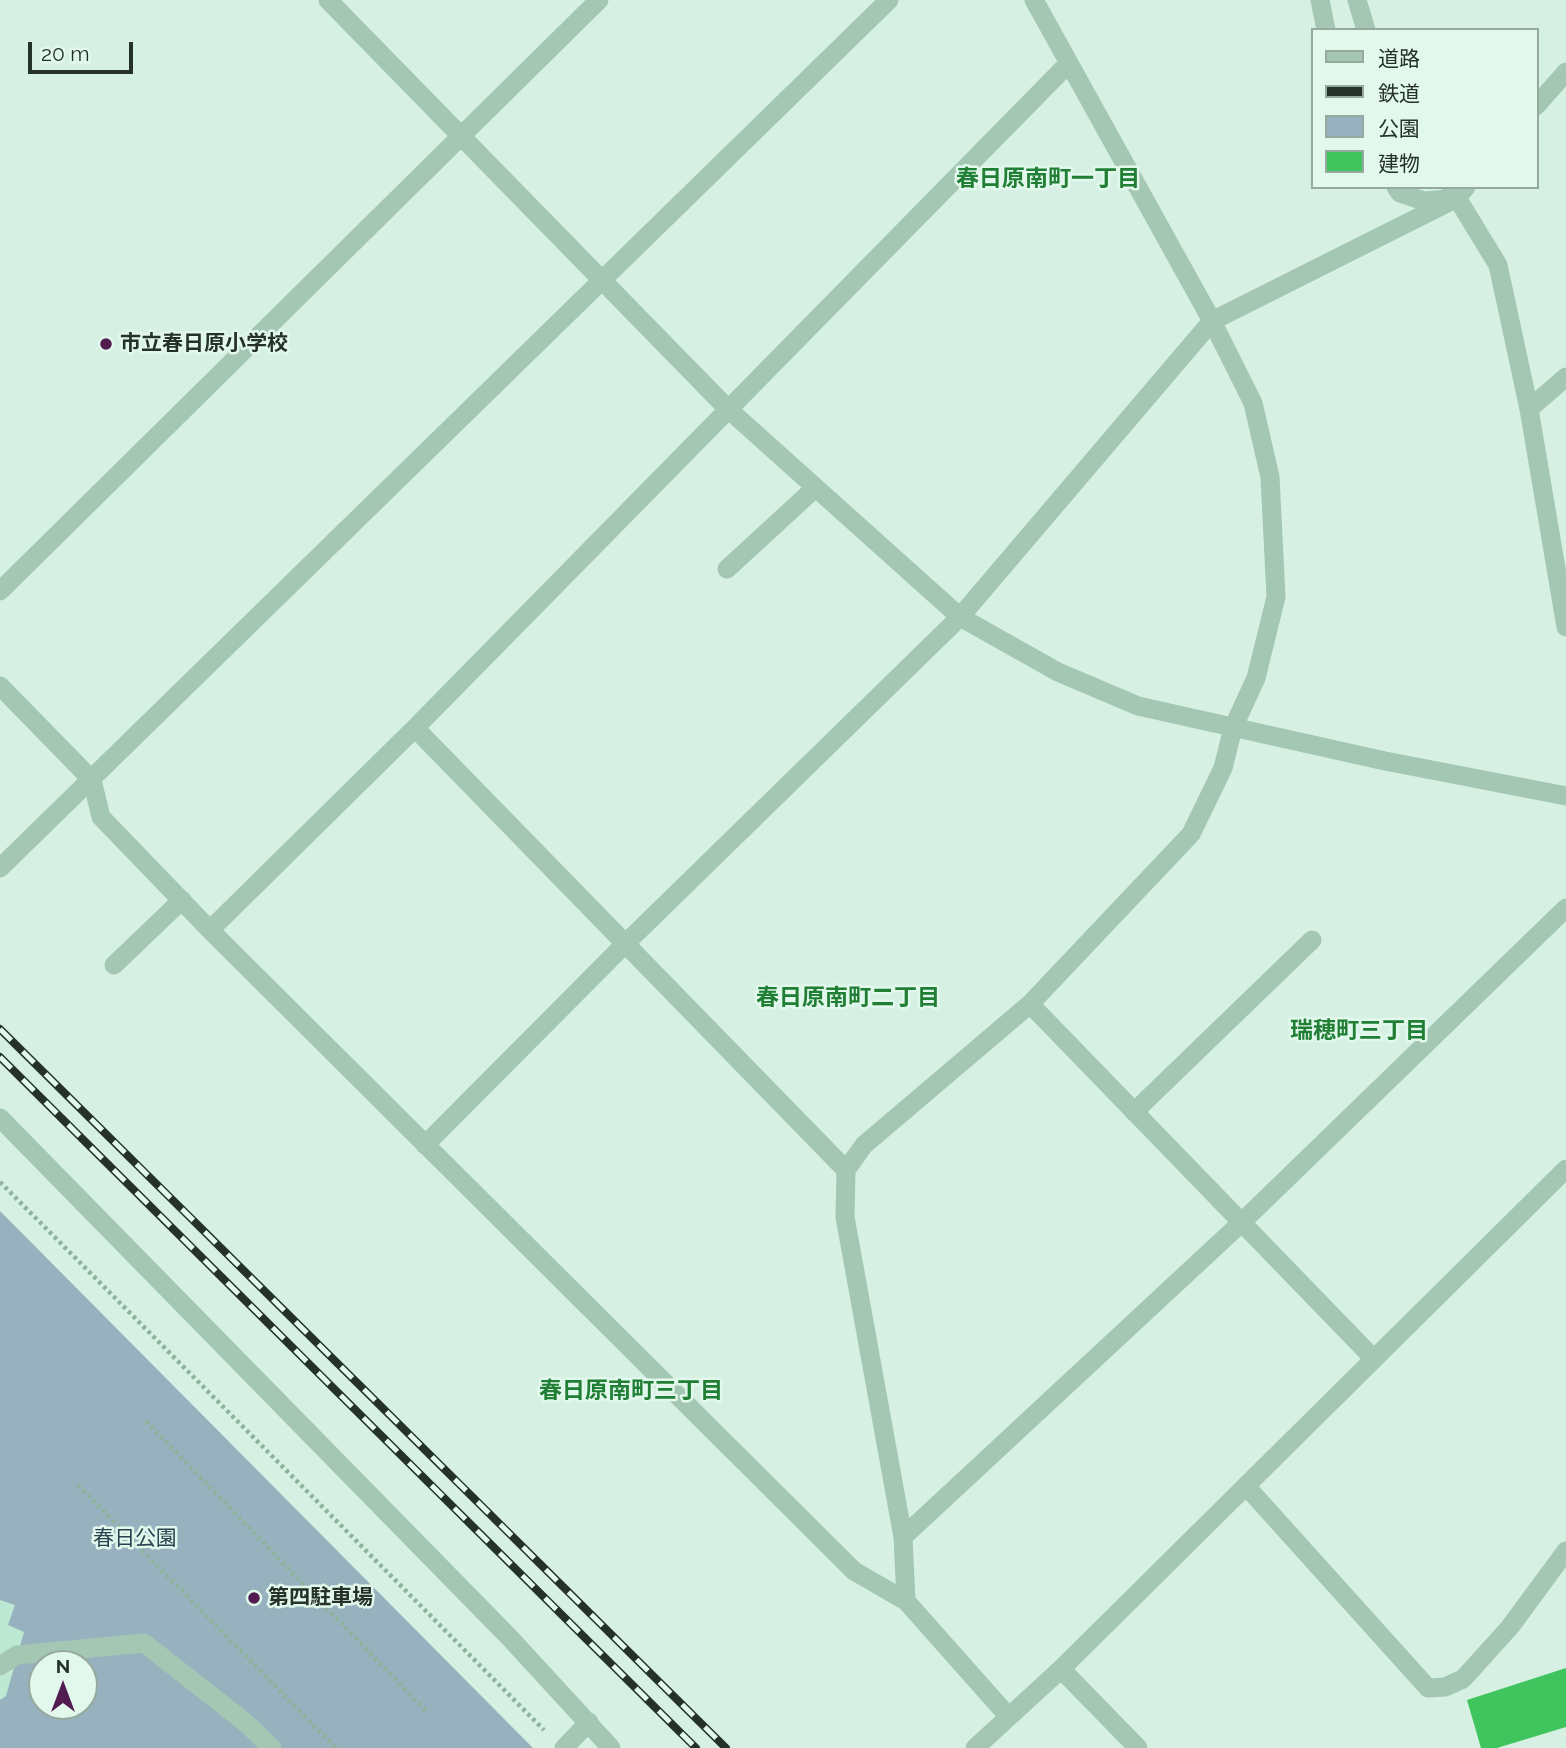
<!DOCTYPE html>
<meta charset="utf-8">
<style>
body{margin:0}
#map{position:relative;width:1566px;height:1748px;overflow:hidden;background:#d6f0e3;font-family:Raleway,"Noto Sans JP",sans-serif}
canvas{display:block}
.legend{position:absolute;left:1311px;top:28px;width:228px;height:161px;box-sizing:border-box;background:#e2f8ed;border:2px solid #96a99f;margin:0;padding:9px 12px;list-style:none;font-size:21px;color:#253229}
.legend li{display:flex;align-items:center;gap:14px;height:35px}
.legend b{width:35px;border:2px solid #96a99f}
.north{position:absolute;left:28px;top:1650px;width:70px;height:70px;box-sizing:border-box;background:#e2f8ed;border:2px solid #96a99f;border-radius:50%;rotate:0deg;font-size:19px;font-weight:700;line-height:28px;text-align:center;color:#253229}
.north::after{content:'';display:block;margin:auto;width:24px;height:32px;background:#521c50;clip-path:polygon(50% 0,100% 100%,50% 72%,0 100%)}
.scale{position:absolute;left:28px;top:42px;width:105px;height:32px;box-sizing:border-box;border:4px solid #253229;border-top:0;padding-left:9px;font-size:21px;line-height:24px;white-space:nowrap;color:#253229;-webkit-text-stroke:5px #e2f8ed;paint-order:stroke}
</style>
<div id="map">
<canvas width="1566" height="1748"></canvas>
<ul class="legend">
<li><b style="height:9px;background:#a3c7b3"></b>道路</li>
<li><b style="height:9px;background:#253229"></b>鉄道</li>
<li><b style="height:19px;background:#97b2be"></b>公園</li>
<li><b style="height:19px;background:#40c45d"></b>建物</li>
</ul>
<div class="north">N</div>
<div class="scale">20 m</div>
</div>
<script>
const ctx = document.querySelector('canvas').getContext('2d');
ctx.lineJoin = 'round';
function fillPath(path, color) { ctx.fillStyle = color; ctx.fill(path, 'evenodd'); }
const poly = rows => new Path2D(rows.map(r => 'M' + r).join(''));
function strokePath(path, color, width, dash) { ctx.strokeStyle = color; ctx.lineWidth = width; ctx.lineCap = dash ? 'butt' : 'round'; ctx.setLineDash(dash || []); ctx.stroke(path); }
function write(font, color, halo, rows, align = 'center') {
  ctx.font = font + ' Raleway,"Noto Sans JP",sans-serif'; ctx.lineWidth = 5; ctx.setLineDash([]); ctx.textBaseline = 'middle'; ctx.strokeStyle = halo; ctx.fillStyle = color; for (const [text, x, y, turn = 0] of rows) {
    ctx.save(); ctx.translate(x, y); ctx.rotate((+turn || 0) * Math.PI / 180); ctx.textAlign = isNaN(turn) ? turn : align; if (halo) ctx.strokeText(text, 0, 0); ctx.fillText(text, 0, 0); ctx.restore();
  }
}
fillPath(poly([
 [0,1211,533,1748,0,1748],
 [42,1664,84,1664,84,1706,42,1706]
]), '#97b2be');
fillPath(poly([
 [0,1600,15,1605,8,1625,24,1632,6,1696,0,1700]
]), '#bde8d4');
fillPath(poly([
 [1566,1668,1566,1727,1497,1748,1481,1748,1467,1700]
]), '#40c45d');
strokePath(poly([
 [0,1182,544,1730],
 [146,1421,426,1711],
 [78,1485,336,1748]
]), '#8db39d', 4.5, [3.5, 3.5]);
strokePath(poly([
 [727,569,814,489],
 [1134,1112,1312,940]
]), '#a3c7b3', 19);
strokePath(poly([
 [0,1666,17,1655,144,1643,246,1723,272,1748],
 [564,1748,589,1722]
]), '#a3c7b3', 19);
strokePath(poly([
 [1320,0,1326,30],
 [1357,0,1366,30],
 [1536,106,1566,72],
 [1396,187,1400,193,1424,201,1447,199],
 [1451,188,1498,265,1529,409,1566,627],
 [1529,409,1566,377],
 [0,591,599,0],
 [0,686,92,780,101,817,210,930,854,1571,906,1601],
 [415,728,846,1170],
 [210,930,415,728,1068,64],
 [114,965,182,900],
 [1030,1004,1374,1359],
 [425,1145,625,944,960,617,1212,321,1457,198,1466,187],
 [1246,1486,1428,1688,1445,1687,1463,1679,1510,1627,1566,1551],
 [903,1537,1241,1223,1566,908],
 [1061,1669,1138,1748],
 [1008,1716,906,1601,903,1537,845,1217,846,1170,864,1145,1030,1004,1191,834,1223,768,1233,728,1256,678,1276,597,1270,477,1253,403,1212,321,1034,0]
]), '#a3c7b3', 19);
strokePath(poly([
 [328,0,727,408,960,617,1058,672,1138,706,1385,761,1566,796],
 [0,868,889,0],
 [0,1118,509,1637,611,1748],
 [975,1748,1061,1669,1566,1169]
]), '#a3c7b3', 19);
const rail = poly([
 [0,1029,726,1748],
 [0,1057,696,1748]
]);
strokePath(rail, '#253229', 8);
strokePath(rail, '#e2f8ed', 5, [16]);
for (const [x, y, r, color] of [
 [106,344,7,"#521c50"],
 [254,1598,7,"#521c50"]
]) { const dot = new Path2D(); dot.arc(x, y, r, 0, 2 * Math.PI); ctx.fillStyle = color; ctx.fill(dot); strokePath(dot, '#e2f8ed', 2.5); }
write('bold 21px', '#253229', '#e2f8ed', [
 ["市立春日原小学校",120,344],
 ["第四駐車場",268,1598]
], 'left');
write('21px', '#294350', '#e2f8ed', [
 ["春日公園",135,1539]
]);
write('bold 23px', '#207f34', '#e2f8ed', [
 ["春日原南町一丁目",1048,179],
 ["春日原南町二丁目",848,998],
 ["瑞穂町三丁目",1359,1031],
 ["春日原南町三丁目",631,1391]
]);
</script>
